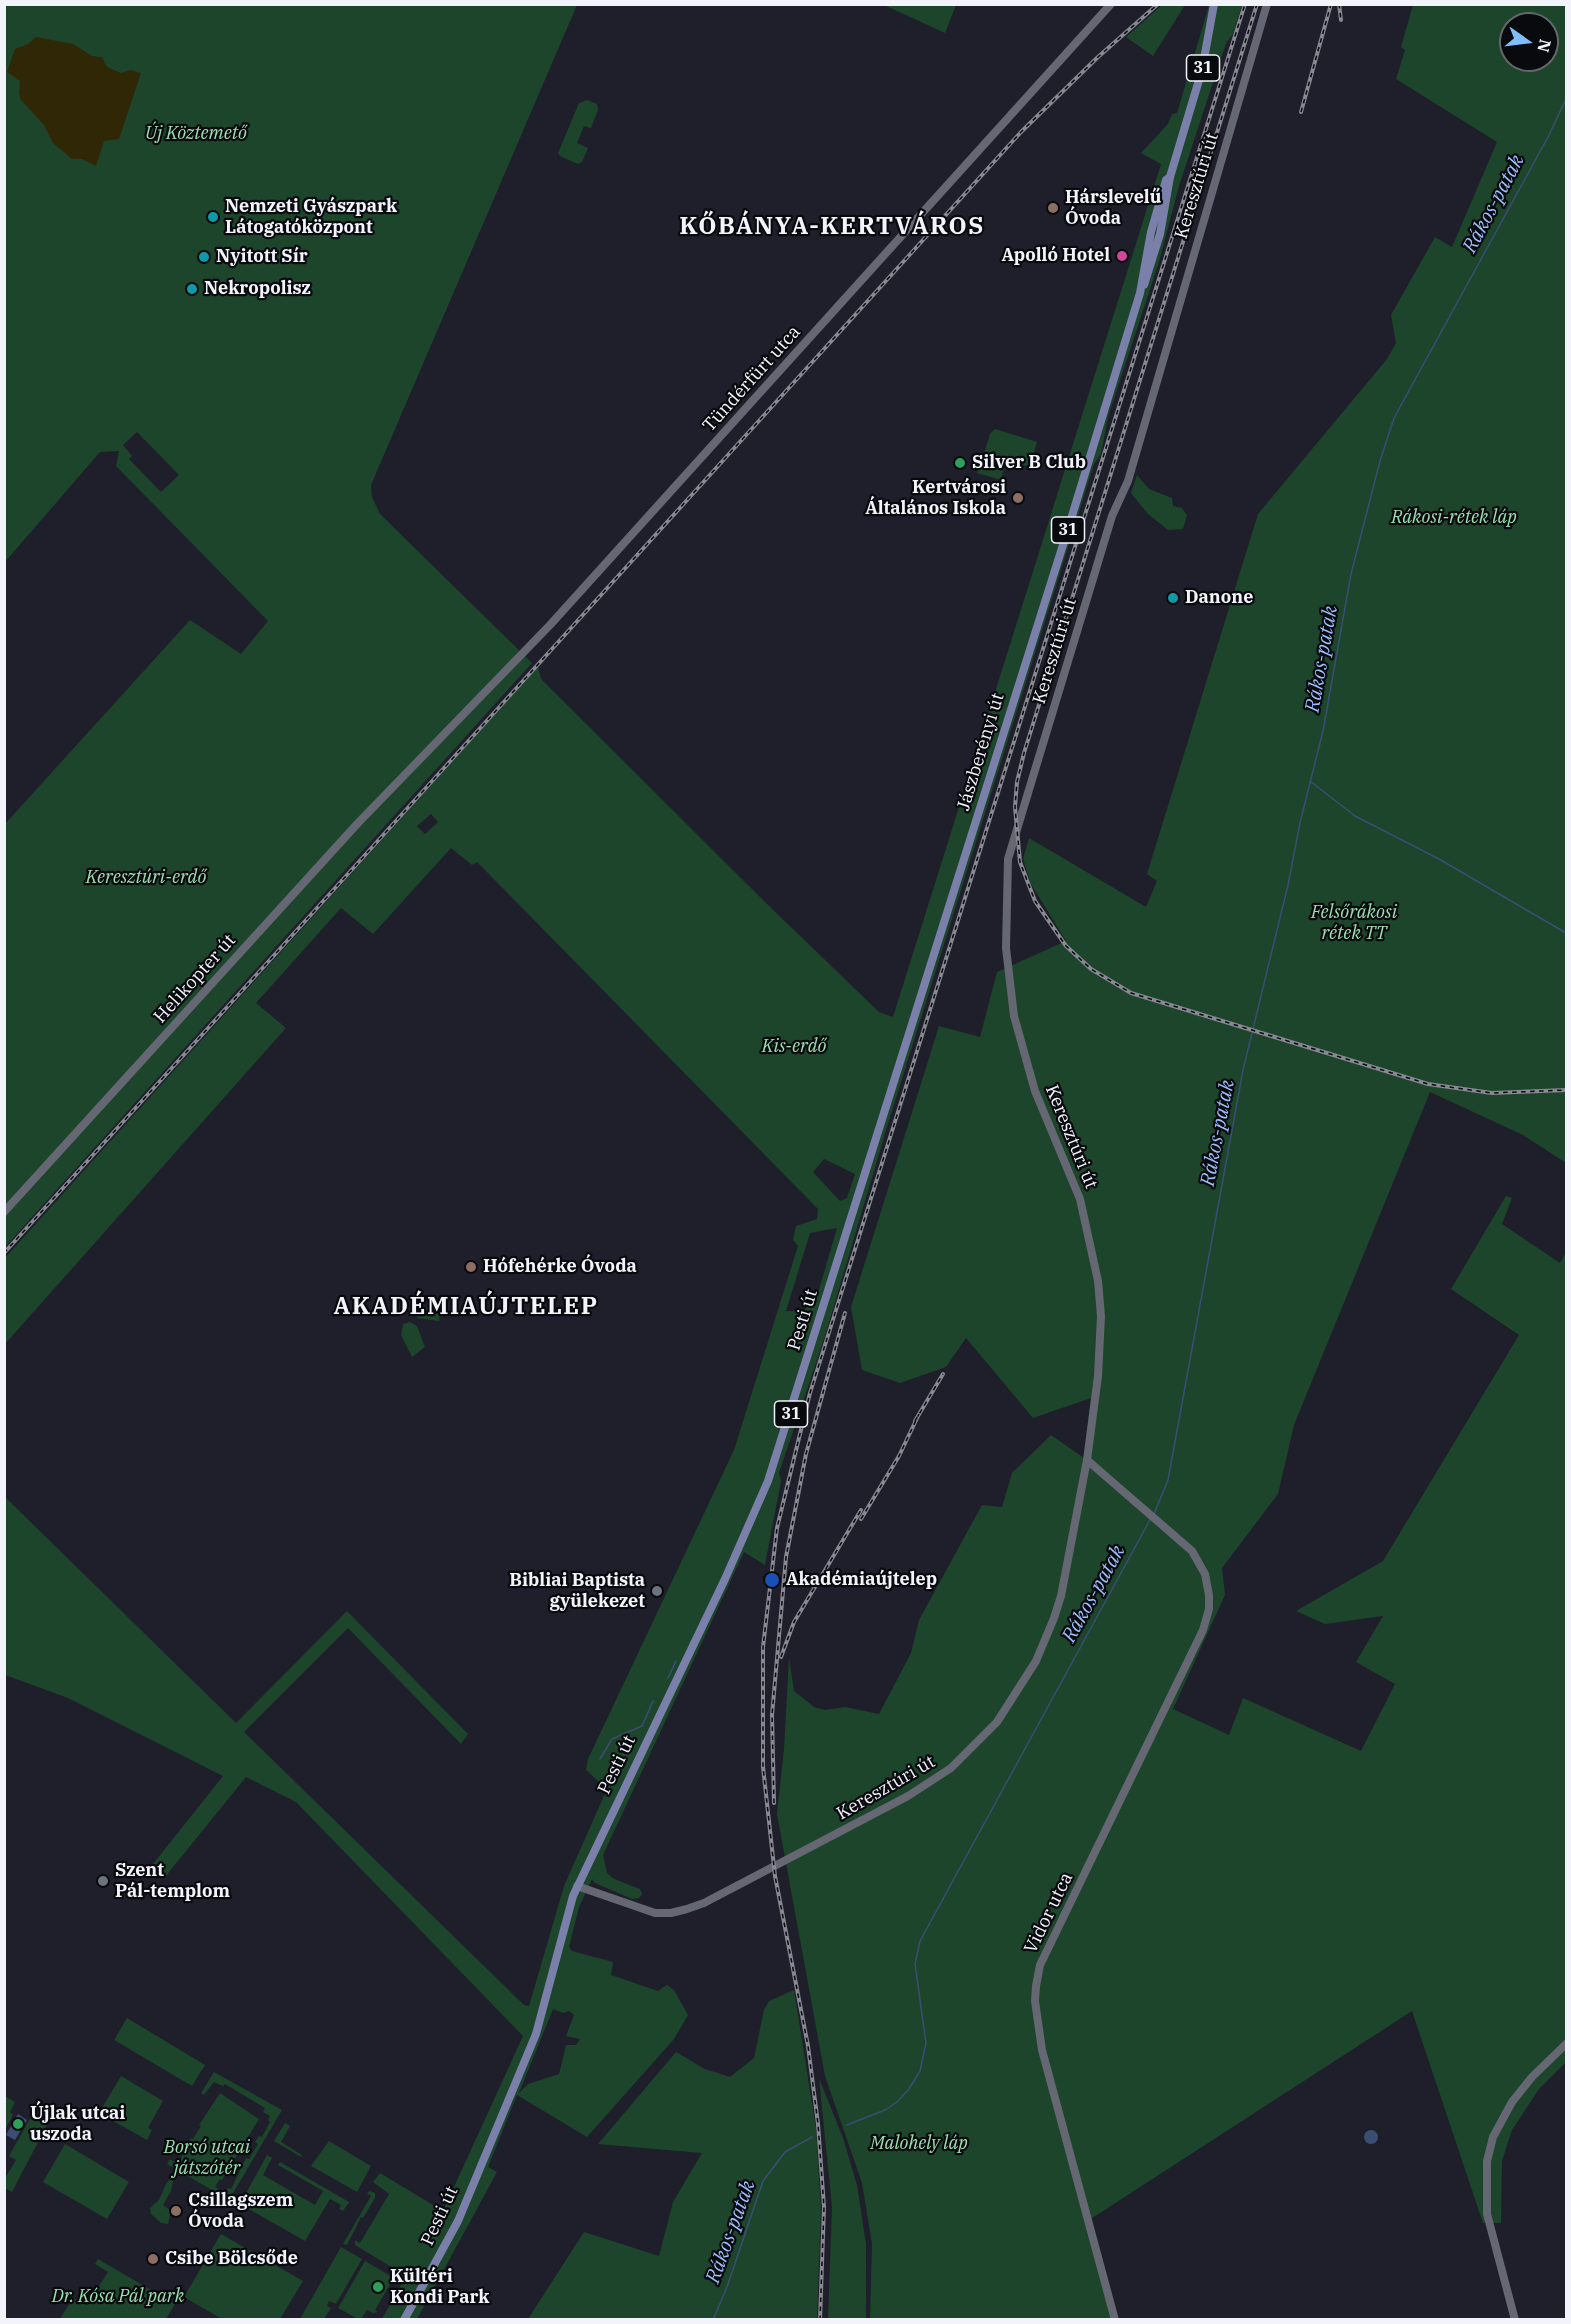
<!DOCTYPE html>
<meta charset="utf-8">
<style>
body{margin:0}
#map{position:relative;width:1571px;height:2324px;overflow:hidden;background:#1e1f2a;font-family:"IBM Plex Serif",serif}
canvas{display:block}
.frame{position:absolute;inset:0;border:6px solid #f2f3fb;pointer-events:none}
.north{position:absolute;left:1499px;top:12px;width:60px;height:60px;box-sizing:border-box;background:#090a0e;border:2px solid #66676d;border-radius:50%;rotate:104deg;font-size:16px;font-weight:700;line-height:24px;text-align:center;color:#f2f3fb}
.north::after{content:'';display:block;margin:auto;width:21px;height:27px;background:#80bdfa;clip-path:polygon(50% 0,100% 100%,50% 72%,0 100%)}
</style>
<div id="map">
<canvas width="1571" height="2324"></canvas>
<div class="frame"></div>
<div class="north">N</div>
</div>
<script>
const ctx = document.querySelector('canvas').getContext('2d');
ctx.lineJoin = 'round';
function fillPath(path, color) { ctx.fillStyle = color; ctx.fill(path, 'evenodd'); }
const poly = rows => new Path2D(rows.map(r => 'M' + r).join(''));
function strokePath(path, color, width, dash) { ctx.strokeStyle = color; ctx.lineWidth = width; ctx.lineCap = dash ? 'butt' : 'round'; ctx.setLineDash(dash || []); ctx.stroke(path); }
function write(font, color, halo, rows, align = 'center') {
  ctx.font = font + ' "IBM Plex Serif",serif'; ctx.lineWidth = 4.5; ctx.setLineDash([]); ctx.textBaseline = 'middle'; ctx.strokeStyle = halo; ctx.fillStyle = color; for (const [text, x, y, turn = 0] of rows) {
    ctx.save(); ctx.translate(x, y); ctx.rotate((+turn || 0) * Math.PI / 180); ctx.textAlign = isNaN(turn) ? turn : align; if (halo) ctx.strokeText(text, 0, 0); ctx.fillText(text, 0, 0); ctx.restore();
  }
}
fillPath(poly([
 [4,5,577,5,371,485,372,497,380,514,532,663,5,1247,5,824,190,620,241,654,268,621,116,466,119,451,100,452,5,562],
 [137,432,179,475,161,492,129,459,132,456,123,445],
 [884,5,956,4,956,5,945,33],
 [1162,5,1185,5,1153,56,1126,37],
 [1209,5,1242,5,1233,34,1226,43,1179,186,1159,262,1108,417,1101,454,1094,464,887,1127,825,1336,779,1473,781,1481,765,1565,744,1552,603,1855,607,1873,614,1879,640,1889,642,1894,639,1898,632,1899,595,1883,592,1879,579,1907,569,1947,572,1951,613,1962,611,1975,658,1991,667,1985,674,1990,688,2015,674,2039,587,2137,517,2095,488,2167,497,2172,417,2319,382,2319,407,2274,404,2278,397,2274,398,2271,355,2245,355,2240,360,2243,389,2194,373,2182,380,2173,443,2211,523,2036,296,1802,246,1777,165,1877,149,1869,223,1776,68,1698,5,1675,5,1497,236,1723,347,1611,468,1734,461,1744,348,1628,244,1732,524,2005,529,2006,564,1886,607,1789,586,1770,588,1759,734,1450,798,1246,793,1240,796,1226,817,1219,818,1209,477,862,472,865,451,848,373,934,341,908,256,1003,286,1028,5,1344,5,1258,538,667,541,679,767,904,879,1012,893,1017,1161,164,1141,153,1168,124,1172,114,1177,113],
 [431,814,438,822,425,834,417,826],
 [824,1159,855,1174,847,1198,840,1201,813,1172],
 [837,1228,816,1300,811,1301,804,1311,786,1311,810,1233],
 [553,2009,563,2013,569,2011,574,2015,566,2036,580,2039,576,2045,566,2045,559,2074,528,2084,519,2093],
 [1413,5,1566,5,1566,1163,1523,1135,1430,1092,1294,1425,1278,1494,1222,1568,1225,1595,1173,1709,1229,1735,1243,1698,1361,1751,1395,1684,1356,1662,1383,1616,1325,1624,1296,1611,1383,1561,1519,1335,1451,1289,1506,1196,1512,1198,1502,1224,1560,1263,1566,1252,1566,2062,1539,2089,1512,2130,1502,2161,1501,2223,1483,2223,1412,2011,1086,2222,1111,2319,870,2319,872,2244,862,2183,825,2076,777,1814,784,1749,789,1658,794,1691,814,1707,825,1710,845,1707,879,1714,911,1653,919,1620,982,1505,1002,1507,1012,1473,1051,1435,1084,1458,1091,1398,1033,1418,966,1338,946,1367,900,1383,862,1370,851,1307,939,1026,980,1037,997,972,1066,941,1031,884,1023,859,1029,838,1146,907,1157,881,1147,874,1258,514,1387,359,1396,343,1391,315,1435,237,1452,247,1497,142,1396,79,1405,50,1401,47],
 [1511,24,1547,24,1547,60,1511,60],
 [587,100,597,104,598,110,591,128,584,126,577,143,588,148,582,162,578,164,560,156,558,153,579,103],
 [995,429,1037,442,1030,467,984,454,990,434],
 [982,457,1005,464,1001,480,977,473],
 [1137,475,1149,489,1172,498,1173,506,1182,508,1187,515,1183,529,1168,530,1147,513,1131,493],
 [418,1306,440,1309,439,1321,417,1318],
 [410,1322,417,1326,425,1347,412,1357,401,1335,403,1324],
 [794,1990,816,2128,821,2209,817,2319,528,2319,584,2232,659,2256,673,2202,702,2153,598,2144,676,2052,705,2069,730,2077,754,2058,764,2010,769,2001],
 [127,2018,205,2065,192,2086,114,2040],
 [214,2072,282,2110,229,2200,167,2164,170,2159,178,2164,191,2138,193,2139,201,2126,199,2125,220,2093,259,2119,222,2180,220,2179,215,2187,226,2193,228,2188,231,2189,246,2158,249,2159,258,2144,255,2142,259,2136,262,2137,270,2122,268,2120,270,2116,263,2112,265,2108,225,2084,223,2086,214,2082,204,2095,201,2093],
 [121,2076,163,2101,148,2128,152,2130,147,2140,99,2113],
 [819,2078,843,2138,857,2185,866,2244,866,2319,828,2319,832,2207],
 [5,2096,15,2102,10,2112,13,2115,6,2128],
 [31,2117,47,2125,12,2192,5,2188,5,2178,16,2160,9,2156],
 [285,2123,290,2126,281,2142,302,2155,301,2157,274,2141],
 [329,2141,371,2166,357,2192,311,2166],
 [65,2144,129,2182,107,2219,43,2182],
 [267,2155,272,2158,262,2177,263,2175,315,2205,323,2191,278,2165,280,2162,349,2202,343,2211,339,2209,341,2205,330,2199,305,2241,240,2204],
 [170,2179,173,2181,171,2191,163,2205,171,2211,168,2224,161,2223,151,2214,150,2208,159,2200,166,2184],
 [370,2191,375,2193,375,2198,363,2218,361,2217,347,2245,343,2244,371,2196,367,2193],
 [221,2234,303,2281,280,2319,222,2319,184,2297],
 [341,2247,362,2259,336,2304,329,2301,327,2306,331,2308,324,2319,300,2319],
 [98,2259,175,2304,166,2319,60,2319,73,2298,87,2305,108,2272,95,2264],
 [365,2261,394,2278,396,2283,392,2281,375,2310,378,2312,373,2313,367,2310,361,2319,358,2319,338,2308]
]), '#1d452b');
fillPath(poly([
 [36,37,73,44,92,56,102,57,107,67,121,73,130,70,141,73,119,139,104,141,96,166,82,159,72,159,53,143,44,125,21,100,19,93,20,81,7,72,15,49,28,44]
]), '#2f2706');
fillPath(poly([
 [18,2114,27,2120,15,2140,6,2135],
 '1364 2137a7 7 0 1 1 14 0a7 7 0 1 1-14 0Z'
]), '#3a4e73');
strokePath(poly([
 [1566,5,1566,17],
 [1310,781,1355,816,1439,859,1566,933],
 [1154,1514,1168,1480,1243,1070,1288,885,1300,823,1323,731,1351,574,1380,461,1394,418,1548,137,1566,99],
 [668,1678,676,1661],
 [600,1759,612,1739,642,1726,653,1701],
 [847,2125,885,2110,897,2102,909,2089,920,2071,926,2043,915,1964,920,1941,1151,1518],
 [713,2320,727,2287,763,2181,785,2152,812,2137]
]), '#3a4e73', 1.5);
strokePath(poly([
 [4,1212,358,823,550,625,1111,4],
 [1087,1460,1192,1551,1205,1574,1209,1595,1209,1609,1203,1630,1040,1965,1036,1986,1035,2001,1042,2050,1115,2320],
 [577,1886,655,1913,671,1913,687,1909,704,1903,908,1796,951,1768,997,1722,1036,1661,1054,1618,1061,1596,1087,1460,1098,1376,1101,1316,1098,1281,1080,1199,1035,1091,1014,1016,1006,948,1008,859,1112,516,1128,481,1267,4],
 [1515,2320,1487,2214,1487,2161,1493,2137,1512,2102,1532,2077,1566,2044]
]), '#656773', 8);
strokePath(poly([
 [1144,285,1160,234,1170,177,1202,70,1214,4],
 [404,2320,458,2221,536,2034,573,1896,725,1579,768,1481,1068,529,1140,293,1151,232,1166,180,1170,177]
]), '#7b80ab', 8);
const rail = poly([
 [1257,4,1024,753,1017,782,1015,807,1020,862,1035,901,1066,946,1091,969,1131,993,1428,1084,1492,1093,1566,1090],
 [1339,4,1341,20],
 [1301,112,1331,4],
 [4,1253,1021,132,1098,57,1158,4],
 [915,1421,943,1374],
 [861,1519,899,1456,919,1414],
 [781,1657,794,1622,861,1510],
 [774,1803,772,1715,786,1557,806,1454,845,1313],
 [820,2320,824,2207,818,2124,808,2046,775,1876,763,1767,763,1647,777,1528,810,1393,1245,4]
]);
strokePath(rail, '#878892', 4);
strokePath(rail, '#090a0e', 1.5, [4.5]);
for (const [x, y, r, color] of [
 [1053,208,6,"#8d6e63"],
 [213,217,6,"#0f9aa8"],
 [1122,256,6,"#d1479c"],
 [204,257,6,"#0f9aa8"],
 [192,289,6,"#0f9aa8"],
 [960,463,6,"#2e9e5b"],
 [1018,498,6,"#8d6e63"],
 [1173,598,6,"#0f9aa8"],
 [471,1267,6,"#8d6e63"],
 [772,1580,8,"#1a4fb4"],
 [657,1591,6,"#6b7280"],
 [103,1881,6,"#6b7280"],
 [18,2124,6,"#2e9e5b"],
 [176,2211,6,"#8d6e63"],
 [153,2259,6,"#8d6e63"],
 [378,2287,6,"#2e9e5b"]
]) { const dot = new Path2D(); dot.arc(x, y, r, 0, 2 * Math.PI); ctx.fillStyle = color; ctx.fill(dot); strokePath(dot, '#090a0e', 2); }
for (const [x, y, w] of [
 [1203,68,33],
 [1068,530,33],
 [791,1414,33]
]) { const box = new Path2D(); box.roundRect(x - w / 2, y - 13, w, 26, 4.5); ctx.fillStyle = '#090a0e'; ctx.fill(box); strokePath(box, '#f2f3fb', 1.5); }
write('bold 16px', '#f2f3fb', null, [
 ["31",1203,68],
 ["31",1068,530],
 ["31",791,1414]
]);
write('italic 18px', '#9de1b1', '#090a0e', [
 ["Új Köztemető",196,134],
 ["Rákosi-rétek láp",1454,518],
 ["Keresztúri-erdő",146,878],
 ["Felsőrákosi",1354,913],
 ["rétek TT",1354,934],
 ["Kis-erdő",794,1047],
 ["Malohely láp",919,2144],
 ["Borsó utcai",207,2148],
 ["játszótér",207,2169],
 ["Dr. Kósa Pál park",118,2297]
]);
write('18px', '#f2f3fb', '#090a0e', [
 ["Keresztúri út",1197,186,-73],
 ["Tündérfürt utca",752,379,-48],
 ["Keresztúri út",1055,651,-73],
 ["Jászberényi út",981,752,-73],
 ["Helikopter út",195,979,-48],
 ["Keresztúri út",1071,1137,68],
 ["Pesti út",803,1320,-73],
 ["Pesti út",617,1765,-64],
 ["Keresztúri út",886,1788,-30],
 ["Vidor utca",1049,1913,-64],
 ["Pesti út",440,2216,-65]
]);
write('bold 18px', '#f2f3fb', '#090a0e', [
 ["Hárslevelű",1065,198],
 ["Óvoda",1065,219],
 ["Nemzeti Gyászpark",225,207],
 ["Látogatóközpont",225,228],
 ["Apolló Hotel",1110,256,"right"],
 ["Nyitott Sír",216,257],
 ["Nekropolisz",204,289],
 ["Silver B Club",972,463],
 ["Kertvárosi",1006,488,"right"],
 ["Általános Iskola",1006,509,"right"],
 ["Danone",1185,598],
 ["Hófehérke Óvoda",483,1267],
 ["Akadémiaújtelep",786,1580],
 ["Bibliai Baptista",645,1581,"right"],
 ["gyülekezet",645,1602,"right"],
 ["Szent",115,1871],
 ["Pál-templom",115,1892],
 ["Újlak utcai",30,2114],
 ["uszoda",30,2135],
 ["Csillagszem",188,2201],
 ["Óvoda",188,2222],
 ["Csibe Bölcsőde",165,2259],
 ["Kültéri",390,2277],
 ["Kondi Park",390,2298]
], 'left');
write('italic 20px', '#9cbffd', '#090a0e', [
 ["Rákos-patak",1494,204,-62],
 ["Rákos-patak",1322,659,-80],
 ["Rákos-patak",1218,1133,-79],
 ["Rákos-patak",1094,1594,-61],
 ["Rákos-patak",731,2232,-70]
]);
ctx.letterSpacing = '1.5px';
write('bold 24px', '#f2f3fb', '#090a0e', [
 ["KŐBÁNYA-KERTVÁROS",832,227],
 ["AKADÉMIAÚJTELEP",466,1307]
]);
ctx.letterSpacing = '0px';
</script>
